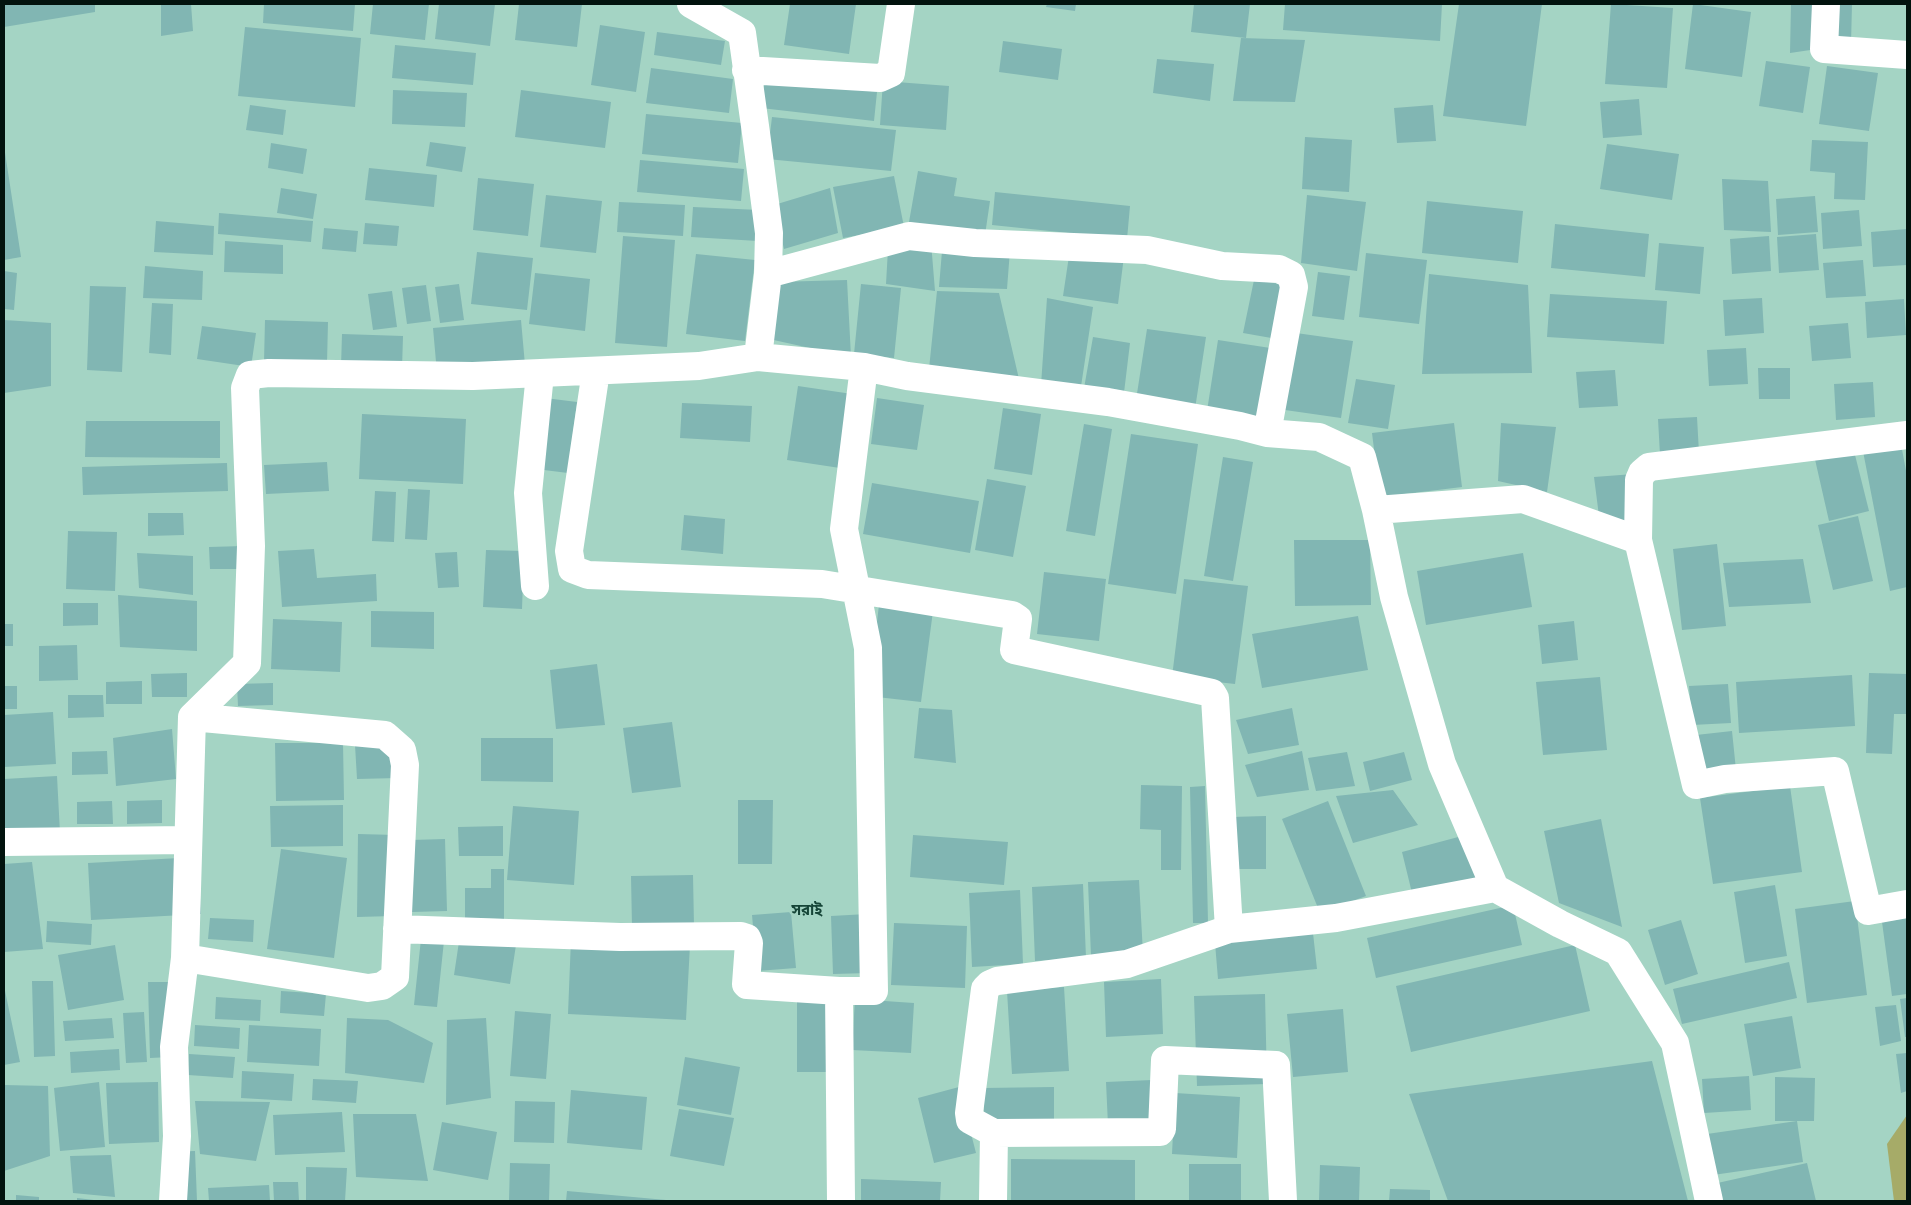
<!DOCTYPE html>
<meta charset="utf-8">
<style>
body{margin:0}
#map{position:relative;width:1911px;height:1205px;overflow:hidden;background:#a4d4c4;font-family:Montserrat,sans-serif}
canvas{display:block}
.frame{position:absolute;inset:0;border:5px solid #02130e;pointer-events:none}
</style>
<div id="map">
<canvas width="1911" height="1205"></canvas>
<div class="frame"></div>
</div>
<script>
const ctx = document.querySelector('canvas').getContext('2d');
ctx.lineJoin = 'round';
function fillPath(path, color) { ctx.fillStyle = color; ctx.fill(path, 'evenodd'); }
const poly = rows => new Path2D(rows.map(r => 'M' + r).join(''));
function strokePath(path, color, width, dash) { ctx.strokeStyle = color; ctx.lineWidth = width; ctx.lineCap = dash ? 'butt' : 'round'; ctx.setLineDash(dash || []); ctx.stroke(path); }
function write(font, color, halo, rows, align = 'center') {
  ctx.font = font + ' Montserrat,"Noto Sans Bengali",sans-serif'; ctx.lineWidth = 5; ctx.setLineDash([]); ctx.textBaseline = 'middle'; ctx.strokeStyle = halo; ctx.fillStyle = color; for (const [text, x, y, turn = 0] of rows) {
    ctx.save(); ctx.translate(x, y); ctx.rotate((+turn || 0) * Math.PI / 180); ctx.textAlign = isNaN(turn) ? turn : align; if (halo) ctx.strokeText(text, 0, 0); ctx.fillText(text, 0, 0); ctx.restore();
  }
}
fillPath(poly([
 [1907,1115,1907,1201,1894,1201,1887,1144]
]), '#a6ab68');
fillPath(poly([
 [4,4,95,4,95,12,4,27],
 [161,4,191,4,193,31,161,36],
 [264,4,355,4,353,31,263,23],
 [373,4,429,4,425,40,370,34],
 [439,4,495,4,490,46,435,39],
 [519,4,582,4,577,47,515,40],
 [790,4,856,4,849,54,784,45],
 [1047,4,1076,4,1075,11,1046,7],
 [1194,4,1250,4,1246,38,1191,32],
 [1285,4,1442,4,1440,41,1283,30],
 [1459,4,1542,4,1526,126,1443,116],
 [1611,4,1673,8,1667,88,1605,84],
 [1693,4,1751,12,1742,77,1685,69],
 [1791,4,1852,4,1851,44,1790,53],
 [600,25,645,32,636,92,591,85],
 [245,27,361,38,355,107,238,96],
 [657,32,725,41,721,65,654,55],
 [1241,38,1305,40,1295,102,1233,101],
 [1003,41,1062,49,1058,80,999,72],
 [395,45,476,53,473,85,392,78],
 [1157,59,1214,64,1210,101,1153,93],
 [1766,61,1810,67,1803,113,1759,106],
 [1827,66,1878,73,1869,131,1819,124],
 [651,68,733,79,729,113,646,103],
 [765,78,877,92,874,121,761,108],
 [883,81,949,86,946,130,880,125],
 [393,90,467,93,465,127,392,124],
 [521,90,611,102,605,148,515,137],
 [1639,99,1642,135,1603,138,1600,102],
 [250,105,286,110,283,135,246,130],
 [1433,105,1436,141,1397,143,1394,108],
 [646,114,742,123,738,163,642,154],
 [772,117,896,130,891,171,767,159],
 [1305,137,1352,140,1349,192,1302,189],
 [1812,140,1868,142,1865,200,1834,199,1835,173,1810,171],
 [430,142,466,147,462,172,426,166],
 [271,143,307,149,303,174,268,168],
 [1607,144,1679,154,1672,200,1600,189],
 [4,146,21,257,4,260],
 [640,160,744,169,741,201,637,192],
 [369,168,437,175,434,207,365,200],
 [918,171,957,178,954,196,990,201,985,235,909,222],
 [894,176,904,227,843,238,833,187],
 [478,178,534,184,528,236,473,230],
 [1722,179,1768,181,1771,232,1724,230],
 [281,188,317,194,313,219,277,213],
 [830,188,838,233,784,249,774,205],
 [995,192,1130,206,1127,239,992,225],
 [546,195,602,201,596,253,540,247],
 [1307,195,1366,202,1357,271,1301,263],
 [1815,196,1818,232,1778,235,1776,199],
 [1427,201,1523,211,1518,263,1422,253],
 [619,202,685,205,683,236,617,232],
 [693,207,759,210,758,241,691,237],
 [1859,210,1862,246,1823,249,1821,213],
 [219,213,313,221,311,242,218,234],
 [156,221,214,226,213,255,154,252],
 [365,223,399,226,397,246,363,244],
 [1555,224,1649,234,1645,277,1551,268],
 [324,228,358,231,356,252,322,249],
 [1907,229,1907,265,1873,267,1871,232],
 [1816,234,1819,270,1779,273,1777,237],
 [623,236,675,240,667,347,615,343],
 [1769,236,1771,271,1732,274,1730,239],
 [225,241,283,245,283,274,224,272],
 [931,242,935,291,886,284,888,249],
 [1659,243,1704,247,1700,294,1655,290],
 [1010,250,1007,289,939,287,942,251],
 [477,252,533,258,527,310,471,304],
 [1366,253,1427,260,1419,324,1359,317],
 [696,254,755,260,745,341,686,334],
 [1069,256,1124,256,1118,304,1063,296],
 [1863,260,1866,296,1826,298,1823,263],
 [145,266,203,271,202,300,143,298],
 [4,271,17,273,14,310,4,309],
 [1318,272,1350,276,1344,320,1312,316],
 [535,273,590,279,585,331,529,324],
 [1429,274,1528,285,1532,373,1422,374],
 [847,280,851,357,769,339,776,282],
 [1254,280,1287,285,1277,339,1243,333],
 [459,284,464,320,440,323,435,287],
 [861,284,901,288,894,358,854,354],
 [426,285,431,321,407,324,402,288],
 [90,286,126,287,122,372,87,370],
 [392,291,397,327,373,330,368,294],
 [937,291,999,293,1019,379,929,369],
 [1550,294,1667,301,1664,344,1547,337],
 [1047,298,1093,307,1080,393,1041,385],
 [1762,298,1764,333,1725,336,1723,300],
 [1904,299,1906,335,1867,338,1865,302],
 [152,303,173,304,171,355,149,353],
 [4,320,51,323,51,386,4,393],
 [265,320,328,322,327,363,264,362],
 [521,320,525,365,437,373,433,328],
 [1848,323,1851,358,1812,361,1809,326],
 [202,326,256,333,251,367,197,359],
 [1147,329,1206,337,1195,409,1136,400],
 [1289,332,1353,341,1341,418,1278,409],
 [342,334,403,336,402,369,341,367],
 [1093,337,1130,343,1123,401,1083,394],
 [1218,340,1277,349,1266,421,1207,411],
 [1746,348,1748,384,1709,386,1707,350],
 [1758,368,1790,368,1790,399,1759,399],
 [1615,370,1618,406,1579,408,1576,372],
 [1356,379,1395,385,1388,429,1348,423],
 [1873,382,1875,417,1836,420,1834,384],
 [798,386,852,394,840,468,787,460],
 [545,398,577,402,568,473,536,469],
 [877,398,924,405,917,450,871,444],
 [682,403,752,406,750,442,680,438],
 [1003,408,1041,414,1032,475,994,469],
 [362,414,466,419,463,484,359,479],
 [1697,417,1699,453,1660,455,1658,419],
 [86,421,220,421,220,458,85,457],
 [1454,423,1462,487,1380,497,1372,433],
 [1501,423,1556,427,1547,492,1498,481],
 [1084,424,1112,429,1095,536,1066,531],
 [1131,434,1198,444,1176,594,1108,584],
 [1900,439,1907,476,1907,587,1890,591,1862,446],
 [1853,447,1869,511,1829,521,1814,455],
 [1223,457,1253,462,1233,581,1204,576],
 [327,462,329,491,266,494,264,465],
 [227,463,228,491,83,495,82,467],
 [1634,474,1632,525,1599,516,1594,477],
 [987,479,1026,486,1013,557,975,550],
 [872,483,979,501,970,553,863,534],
 [408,489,430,490,427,540,405,539],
 [375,491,396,492,394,542,372,541],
 [148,513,183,513,184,535,148,536],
 [684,515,725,519,723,554,681,550],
 [1858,516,1873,581,1833,590,1818,525],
 [68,531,117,532,115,591,66,589],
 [1294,540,1370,540,1371,605,1295,606],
 [1717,544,1726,626,1682,630,1673,549],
 [244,546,245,569,210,569,209,547],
 [314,549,317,578,376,574,377,601,282,607,278,551],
 [486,550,524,551,522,609,483,607],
 [457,552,459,587,438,588,435,553],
 [137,553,193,556,193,595,139,588],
 [1523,553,1532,607,1426,625,1417,571],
 [1803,559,1811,603,1729,607,1723,563],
 [1044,572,1106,579,1099,641,1037,634],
 [1184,579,1248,586,1235,684,1172,677],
 [118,595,197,601,197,651,120,647],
 [63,603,98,603,98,625,63,626],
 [879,605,933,611,921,702,868,696],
 [371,611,434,612,434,649,371,647],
 [1358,616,1368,670,1262,688,1252,634],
 [273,619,342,622,340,672,271,669],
 [1574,621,1578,660,1542,664,1538,625],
 [4,624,13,624,13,646,4,646],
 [77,645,78,680,39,681,39,646],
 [597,664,605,725,556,729,550,670],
 [187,673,187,697,152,697,151,674],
 [1869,673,1907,674,1907,714,1894,714,1892,754,1866,753],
 [1852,675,1855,726,1739,733,1736,682],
 [1600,677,1607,750,1543,755,1536,682],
 [142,681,142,704,106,704,106,682],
 [273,683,273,705,238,706,237,684],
 [1728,684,1731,723,1692,725,1689,686],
 [4,686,17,686,17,709,4,709],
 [68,695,103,695,104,717,68,718],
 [919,708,952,710,956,763,914,758],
 [1292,708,1299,745,1248,754,1236,720],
 [53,712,56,764,4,767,4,715],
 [672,722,681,787,632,793,623,728],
 [172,729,176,779,116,786,113,738],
 [1732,731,1736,770,1700,774,1696,735],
 [481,738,553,738,553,782,481,781],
 [275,743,343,743,344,800,276,801],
 [386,743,398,778,357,779,355,745],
 [107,751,108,774,72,775,72,752],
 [1302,751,1309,790,1257,797,1245,765],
 [1347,752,1355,786,1316,791,1308,758],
 [1404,752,1412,780,1370,791,1363,762],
 [57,776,61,852,4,855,4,779],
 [1141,785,1182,786,1181,870,1161,870,1161,830,1140,829],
 [1205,786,1208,923,1193,923,1190,787],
 [1790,786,1802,872,1713,884,1700,798],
 [1393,790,1418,825,1353,843,1336,796],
 [162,800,162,823,127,824,127,801],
 [738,800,773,800,772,864,738,864],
 [112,801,113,824,77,824,77,802],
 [1328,801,1366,896,1320,913,1282,819],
 [343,805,343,846,271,847,270,806],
 [513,806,579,811,574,885,507,880],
 [1266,816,1266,869,1232,869,1231,817],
 [1601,819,1622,927,1559,903,1544,831],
 [503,826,503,856,459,856,458,827],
 [358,834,396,835,393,916,357,917],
 [913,835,1008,842,1004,885,910,877],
 [1462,836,1483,882,1412,893,1402,852],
 [445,839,447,911,412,912,411,840],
 [281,849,347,858,334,958,267,949],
 [198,857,201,914,91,920,88,863],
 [32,862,43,949,4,952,4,864],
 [491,869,504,869,504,919,465,918,465,888,491,888],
 [693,875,694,926,632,927,631,876],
 [1139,880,1143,954,1091,956,1088,882],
 [1083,884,1086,958,1035,961,1032,887],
 [1775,885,1787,956,1745,963,1734,892],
 [1020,890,1023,964,972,967,969,893],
 [1855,901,1867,995,1807,1003,1795,909],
 [1513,905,1522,945,1376,978,1367,938],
 [791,912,796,968,757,971,752,915],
 [867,914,869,973,833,974,831,916],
 [210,918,254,920,253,942,208,939],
 [1907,918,1907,994,1892,996,1882,922],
 [1681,920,1698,974,1665,985,1648,930],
 [47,921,92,924,91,945,46,942],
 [894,923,967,926,965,988,891,985],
 [1313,933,1317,969,1218,979,1215,943],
 [460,935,516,945,510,984,454,975],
 [421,939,444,941,437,1007,414,1005],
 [571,939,690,945,686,1020,568,1014],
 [115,945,124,1000,68,1010,58,955],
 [1575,945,1590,1011,1411,1052,1396,986],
 [1789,962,1797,998,1682,1024,1673,989],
 [1161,979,1163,1034,1106,1037,1104,982],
 [32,981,53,981,55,1056,34,1057],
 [148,982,169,982,171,1057,150,1058],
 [4,986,20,1062,4,1065],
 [1064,987,1069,1071,1012,1074,1007,991],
 [281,991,326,994,324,1016,280,1013],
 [1265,994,1267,1084,1197,1086,1194,996],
 [216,997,261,1000,260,1021,215,1019],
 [1907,998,1907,1037,1905,1037,1900,999],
 [855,999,914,1003,911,1053,852,1050],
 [797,1001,834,1001,833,1072,797,1072],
 [1896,1005,1901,1041,1880,1046,1875,1007],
 [1343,1009,1348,1072,1293,1077,1287,1014],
 [515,1011,551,1014,546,1079,510,1076],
 [144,1012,147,1062,126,1063,123,1013],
 [1792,1016,1801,1068,1753,1076,1744,1024],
 [112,1018,114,1038,65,1041,63,1021],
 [347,1018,388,1020,433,1043,424,1083,345,1073],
 [486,1018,491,1098,446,1105,447,1020],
 [195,1025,240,1028,239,1049,194,1046],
 [249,1025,321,1029,319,1066,247,1062],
 [119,1049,120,1070,71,1073,70,1052],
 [1907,1053,1907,1091,1901,1093,1896,1054],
 [189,1054,235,1057,233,1078,188,1075],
 [685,1057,740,1067,731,1115,677,1105],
 [1652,1061,1688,1201,1448,1201,1409,1094],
 [242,1071,294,1074,292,1101,241,1098],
 [1749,1076,1751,1110,1704,1113,1702,1079],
 [1775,1077,1815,1078,1814,1121,1775,1121],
 [313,1079,358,1081,356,1103,312,1100],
 [1152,1080,1154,1123,1108,1125,1106,1082],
 [99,1082,105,1147,60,1151,54,1088],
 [158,1082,159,1142,109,1144,106,1083],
 [4,1085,48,1086,50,1156,4,1171],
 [959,1087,976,1153,934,1163,918,1098],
 [1054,1087,1054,1129,984,1130,984,1088],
 [571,1090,647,1097,642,1150,567,1143],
 [1175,1093,1240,1097,1237,1158,1172,1154],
 [195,1101,270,1102,256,1161,200,1154],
 [515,1101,555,1102,554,1143,514,1142],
 [679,1109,734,1118,724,1166,670,1156],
 [342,1112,345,1152,275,1155,273,1115],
 [353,1114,416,1114,428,1181,356,1177],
 [1797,1121,1803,1162,1713,1175,1707,1134],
 [442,1122,497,1132,488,1180,433,1170],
 [195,1151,197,1201,164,1201,162,1152],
 [111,1155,115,1197,73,1193,70,1156],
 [1011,1159,1135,1160,1135,1201,1011,1201],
 [510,1163,550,1164,549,1201,509,1201],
 [1807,1163,1816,1201,1716,1201,1713,1184],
 [1189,1164,1241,1164,1241,1201,1189,1201],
 [1320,1165,1360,1167,1359,1201,1319,1201],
 [306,1167,347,1168,345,1201,306,1201],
 [861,1179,941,1182,940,1201,861,1201],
 [273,1182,298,1182,299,1201,274,1201],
 [269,1185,270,1201,209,1201,208,1188],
 [1390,1189,1430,1190,1430,1201,1389,1201],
 [567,1191,666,1200,666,1201,566,1201],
 [16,1195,39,1197,39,1201,16,1201],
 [77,1198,94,1200,94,1201,77,1201]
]), '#81b6b3');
strokePath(poly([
 [1826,4,1824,49,1907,55],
 [746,70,880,78,891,73,901,4],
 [768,274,909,236,975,243,1147,250,1222,266,1279,269,1291,275,1294,287,1267,433],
 [758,357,864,367,907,376,1108,402,1240,426,1267,433,1319,437,1362,457,1376,510,1394,597,1442,764,1495,888,1560,924,1618,952,1675,1043,1709,1201],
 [596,371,569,551,572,569,588,575,822,584,1012,615,1018,619,1014,650,1212,693,1215,698,1229,929],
 [1376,510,1523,499,1638,540,1696,785,1725,779,1835,771,1868,911,1907,904],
 [1638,540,1639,480,1642,473,1649,467,1907,435],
 [535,586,528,493,540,374],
 [192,717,385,735,402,750,405,765,395,977,382,986,368,988,185,958,192,717,247,663,251,546,245,388,250,375,269,373,473,376,699,366,758,357,768,274,769,233,756,133,742,33,691,4],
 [4,842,188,840],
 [397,929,620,937,741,936,747,938,749,943,746,984,747,985,839,991],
 [994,1133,970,1120,969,1113,985,989,990,984,997,981,1127,964,1229,929,1336,918,1495,888],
 [173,1201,177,1136,174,1047,185,958],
 [841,1201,839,991,874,991,868,648,844,529,864,367],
 [993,1201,994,1133,1160,1132,1162,1129,1165,1060,1276,1065,1283,1201]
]), '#fff', 28);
write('bold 15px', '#164538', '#a4d4c4', [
 ["সরাই",807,911]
]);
</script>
